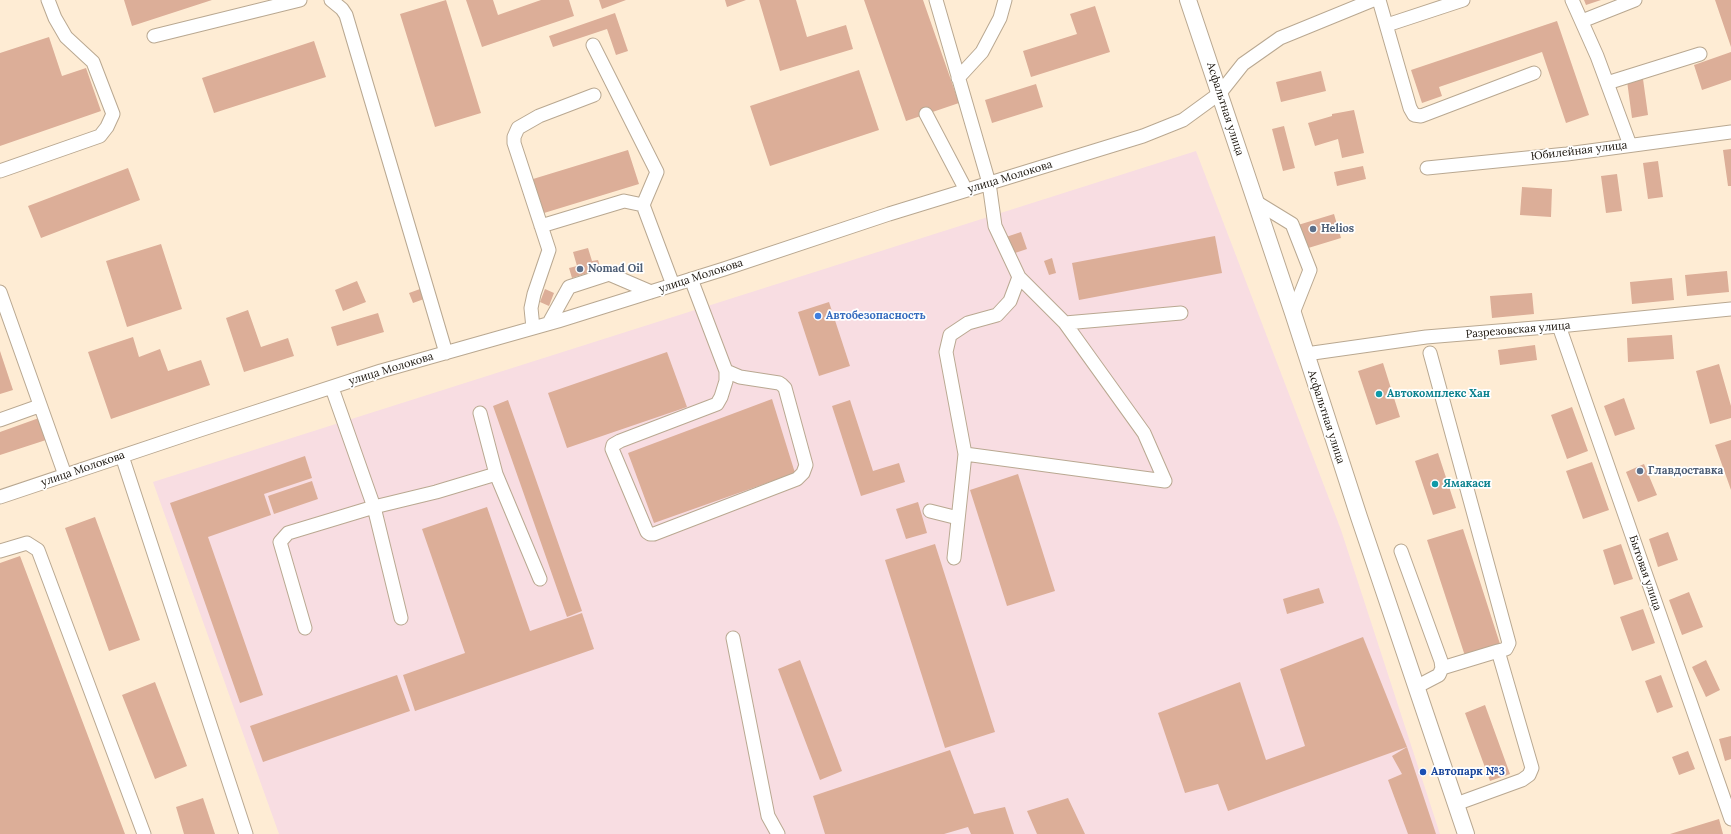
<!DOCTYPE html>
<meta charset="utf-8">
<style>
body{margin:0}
canvas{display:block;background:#feecd4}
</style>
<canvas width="1731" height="834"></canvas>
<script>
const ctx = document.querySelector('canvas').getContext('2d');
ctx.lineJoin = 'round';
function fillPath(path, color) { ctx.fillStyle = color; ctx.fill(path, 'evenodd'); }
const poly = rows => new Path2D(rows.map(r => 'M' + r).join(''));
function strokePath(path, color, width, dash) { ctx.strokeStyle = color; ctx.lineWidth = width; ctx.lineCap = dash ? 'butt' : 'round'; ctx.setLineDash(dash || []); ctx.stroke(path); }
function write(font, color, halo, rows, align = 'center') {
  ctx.font = font + ' Lora,serif'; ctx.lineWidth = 3.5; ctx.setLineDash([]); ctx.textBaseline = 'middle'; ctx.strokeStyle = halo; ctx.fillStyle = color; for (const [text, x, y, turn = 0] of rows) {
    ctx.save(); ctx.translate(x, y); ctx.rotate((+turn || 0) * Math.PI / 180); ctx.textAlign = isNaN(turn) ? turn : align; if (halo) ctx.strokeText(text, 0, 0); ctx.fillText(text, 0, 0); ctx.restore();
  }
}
fillPath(poly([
 [1196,151,1341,530,1440,834,279,834,153,482]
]), '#f8dde2');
fillPath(poly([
 [124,0,212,0,132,26],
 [446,0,481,113,435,127,400,14],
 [466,0,493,0,498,15,541,0,569,0,574,16,482,47],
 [599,0,626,0,602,9],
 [725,0,746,0,727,7],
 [759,0,796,0,807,37,846,25,853,49,780,71],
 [864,0,923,0,959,103,906,121],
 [1584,0,1601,0,1586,5],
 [1715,0,1731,0,1731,47],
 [1095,6,1110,52,1031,77,1023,51,1077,34,1070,14],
 [615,13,628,51,616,55,607,29,553,47,549,36],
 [1557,21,1589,115,1566,123,1542,52,1439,87,1442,96,1422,103,1411,70],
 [49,37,62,76,86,68,101,111,0,146,0,53],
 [314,41,326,77,214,113,202,78],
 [1731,52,1731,80,1702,90,1694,65],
 [859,70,879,130,770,166,750,106],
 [1321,71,1326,91,1281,102,1276,82],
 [1643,79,1648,115,1632,118,1627,81],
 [1036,84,1043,107,992,123,985,100],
 [1354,110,1364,153,1342,158,1338,139,1315,146,1308,123,1332,116,1332,114],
 [1284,126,1295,168,1283,171,1272,129],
 [1731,149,1731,186,1728,186,1723,150],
 [628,150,639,184,544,213,533,179],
 [1658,161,1663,197,1648,199,1643,163],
 [1363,166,1366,179,1337,186,1334,172],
 [128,168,140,200,41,238,28,206],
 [1617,174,1622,211,1606,213,1601,176],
 [1522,187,1552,189,1551,217,1520,215],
 [1334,214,1341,238,1305,249,1298,225],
 [1021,232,1027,249,1012,254,1006,237],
 [1215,236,1222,273,1079,300,1072,263],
 [161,244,182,309,127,327,106,261],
 [588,248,592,261,598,260,601,269,572,278,569,268,577,266,573,252],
 [1052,258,1056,273,1049,275,1044,261],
 [1727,271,1729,292,1687,296,1685,275],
 [1672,278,1674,300,1632,304,1630,282],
 [357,281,366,302,343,311,335,290],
 [420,289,424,299,413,303,409,293],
 [545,289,554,293,549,306,540,302],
 [1532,293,1534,314,1492,318,1490,296],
 [829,302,850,366,819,376,798,312],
 [248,310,261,347,288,338,294,356,244,372,226,318],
 [378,313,384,332,337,346,331,327],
 [1672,335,1674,359,1628,362,1627,338],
 [133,337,139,357,160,349,168,371,201,360,210,385,111,419,88,352],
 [1535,345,1537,360,1500,365,1498,350],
 [0,351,13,390,0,394],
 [667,352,687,407,567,448,548,393],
 [1383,363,1400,417,1376,425,1358,371],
 [1719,364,1731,406,1731,418,1710,424,1696,371],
 [1624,398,1635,429,1615,436,1604,406],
 [772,399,795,473,654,523,628,453],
 [508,400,582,611,567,617,493,406],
 [850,400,873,471,899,463,905,482,861,496,832,406],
 [1572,407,1588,451,1567,459,1551,415],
 [39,418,46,440,0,455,0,432],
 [1731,440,1731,490,1715,445],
 [1438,453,1456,508,1433,515,1415,461],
 [305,456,312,478,264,494,271,515,208,537,263,695,240,703,170,503],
 [1592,462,1609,510,1583,519,1566,471],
 [1644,464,1657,495,1638,502,1626,472],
 [1018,474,1055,591,1007,606,970,490],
 [312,481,318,499,274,514,268,496],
 [918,502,927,533,906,539,896,509],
 [487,507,530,631,582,613,594,649,415,711,403,675,465,653,422,529],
 [95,517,140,640,109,651,65,528],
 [1463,529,1500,644,1465,656,1427,540],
 [1668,532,1678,560,1658,567,1649,539],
 [935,544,995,732,945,748,885,560],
 [1621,544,1633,579,1614,585,1603,550],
 [20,556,125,834,0,834,0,563],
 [1319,588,1324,603,1287,614,1283,599],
 [1689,592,1703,627,1682,635,1669,600],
 [1643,609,1655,643,1632,651,1620,617],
 [1363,637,1407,747,1228,811,1218,784,1185,793,1158,713,1240,682,1266,760,1305,746,1280,669],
 [800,660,842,771,820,780,778,669],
 [1706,660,1720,690,1706,697,1692,667],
 [397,675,410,711,263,762,250,726],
 [1661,675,1673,707,1657,713,1645,681],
 [155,682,187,766,155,779,122,695],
 [1485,705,1510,774,1490,781,1465,713],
 [1731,736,1731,759,1725,761,1719,739],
 [1407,747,1436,834,1408,834,1388,780,1402,774,1392,756],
 [950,750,974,814,1005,807,1014,834,971,834,968,827,944,834,825,834,813,796],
 [1688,751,1695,769,1679,775,1672,757],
 [203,798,215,834,184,834,176,807],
 [1068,798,1085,834,1037,834,1027,811],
 [1719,819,1723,834,1670,834]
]), '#dcae98');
const minor = poly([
 [331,0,342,9,346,15,446,353],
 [936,0,989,183,995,226,1019,277,1065,323,1181,313],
 [1379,0,1410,108,1414,115,1421,116,1534,73],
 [1572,0,1597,56,1630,145],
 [1582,21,1635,0],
 [1387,25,1463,0],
 [154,36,300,0],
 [593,45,657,172,643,205,673,285],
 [958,78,982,52,1000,18,1005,0],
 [1607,83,1700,54],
 [926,114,966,190],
 [1427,168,1567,154,1731,132],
 [0,171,100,136,107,127,113,114,93,62,66,37,55,18,48,0],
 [1256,202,1292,224,1310,270,1293,313],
 [541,226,624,201,643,205],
 [691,279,726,371,726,381,721,397,717,404,620,441,613,445,612,449,647,532,650,534,654,534,797,479,803,473,806,465,785,388,782,385,779,383,740,377,726,371],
 [0,292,65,475],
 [549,323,569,287,609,274,651,292],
 [1065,323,1144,433,1165,481],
 [1559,326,1731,819],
 [533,328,531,308,534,294,549,250,514,143,514,137,518,128,539,116,594,95],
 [1430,353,1509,643,1506,649,1498,651,1532,768,1529,775,1522,780,1456,804],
 [1306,354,1426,337,1559,326,1731,309],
 [332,388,374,507,401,618],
 [480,413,496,474],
 [0,420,39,406],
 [965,454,946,352,950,335,968,323,997,315,1010,301,1019,277],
 [122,456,246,834],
 [0,497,200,430,381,371,558,321,724,269,889,214,1143,136,1183,120,1220,93,1243,64,1280,38,1373,0],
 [930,511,958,518],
 [0,551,27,543,38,550,144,834],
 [1401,551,1441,661,1442,668,1439,675,1416,687],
 [954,558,965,454,1165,481],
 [305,628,280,542,288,533,374,507,436,492,496,474,540,579],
 [733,638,768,816,778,834],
 [1442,668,1498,651]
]);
const major = poly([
 [1188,0,1293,313,1359,517,1466,834]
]);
strokePath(minor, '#b9a891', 15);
strokePath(major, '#b9a891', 18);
strokePath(minor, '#fff', 13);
strokePath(major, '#fff', 16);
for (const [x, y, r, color] of [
 [1313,229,4,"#5c6f8a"],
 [580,269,4,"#5c6f8a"],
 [818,316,4,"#3f7fe0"],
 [1379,394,4,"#0f9aa8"],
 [1640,471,4,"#5c6f8a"],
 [1435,484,4,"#0f9aa8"],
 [1423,772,4,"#1a4fb4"]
]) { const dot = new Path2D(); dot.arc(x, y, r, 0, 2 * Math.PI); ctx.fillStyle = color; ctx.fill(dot); strokePath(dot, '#fff', 1.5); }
write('11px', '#18120a', '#fff', [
 ["Асфальтная улица",1225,109,72],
 ["Юбилейная улица",1579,151,-7],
 ["улица Молокова",1010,177,-17],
 ["улица Молокова",701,276,-18],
 ["Разрезовская улица",1518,330,-5],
 ["улица Молокова",391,369,-17],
 ["Асфальтная улица",1326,417,72],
 ["улица Молокова",83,469,-19],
 ["Бытовая улица",1645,573,71]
]);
write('bold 11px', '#4e5e75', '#fff', [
 ["Helios",1321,229],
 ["Nomad Oil",588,269],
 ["Главдоставка",1648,471]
], 'left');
write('bold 11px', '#366cbe', '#fff', [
 ["Автобезопасность",826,316]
], 'left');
write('bold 11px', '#0d838f', '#fff', [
 ["Автокомплекс Хан",1387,394],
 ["Ямакаси",1443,484]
], 'left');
write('bold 11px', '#164399', '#fff', [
 ["Автопарк №3",1431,772]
], 'left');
</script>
